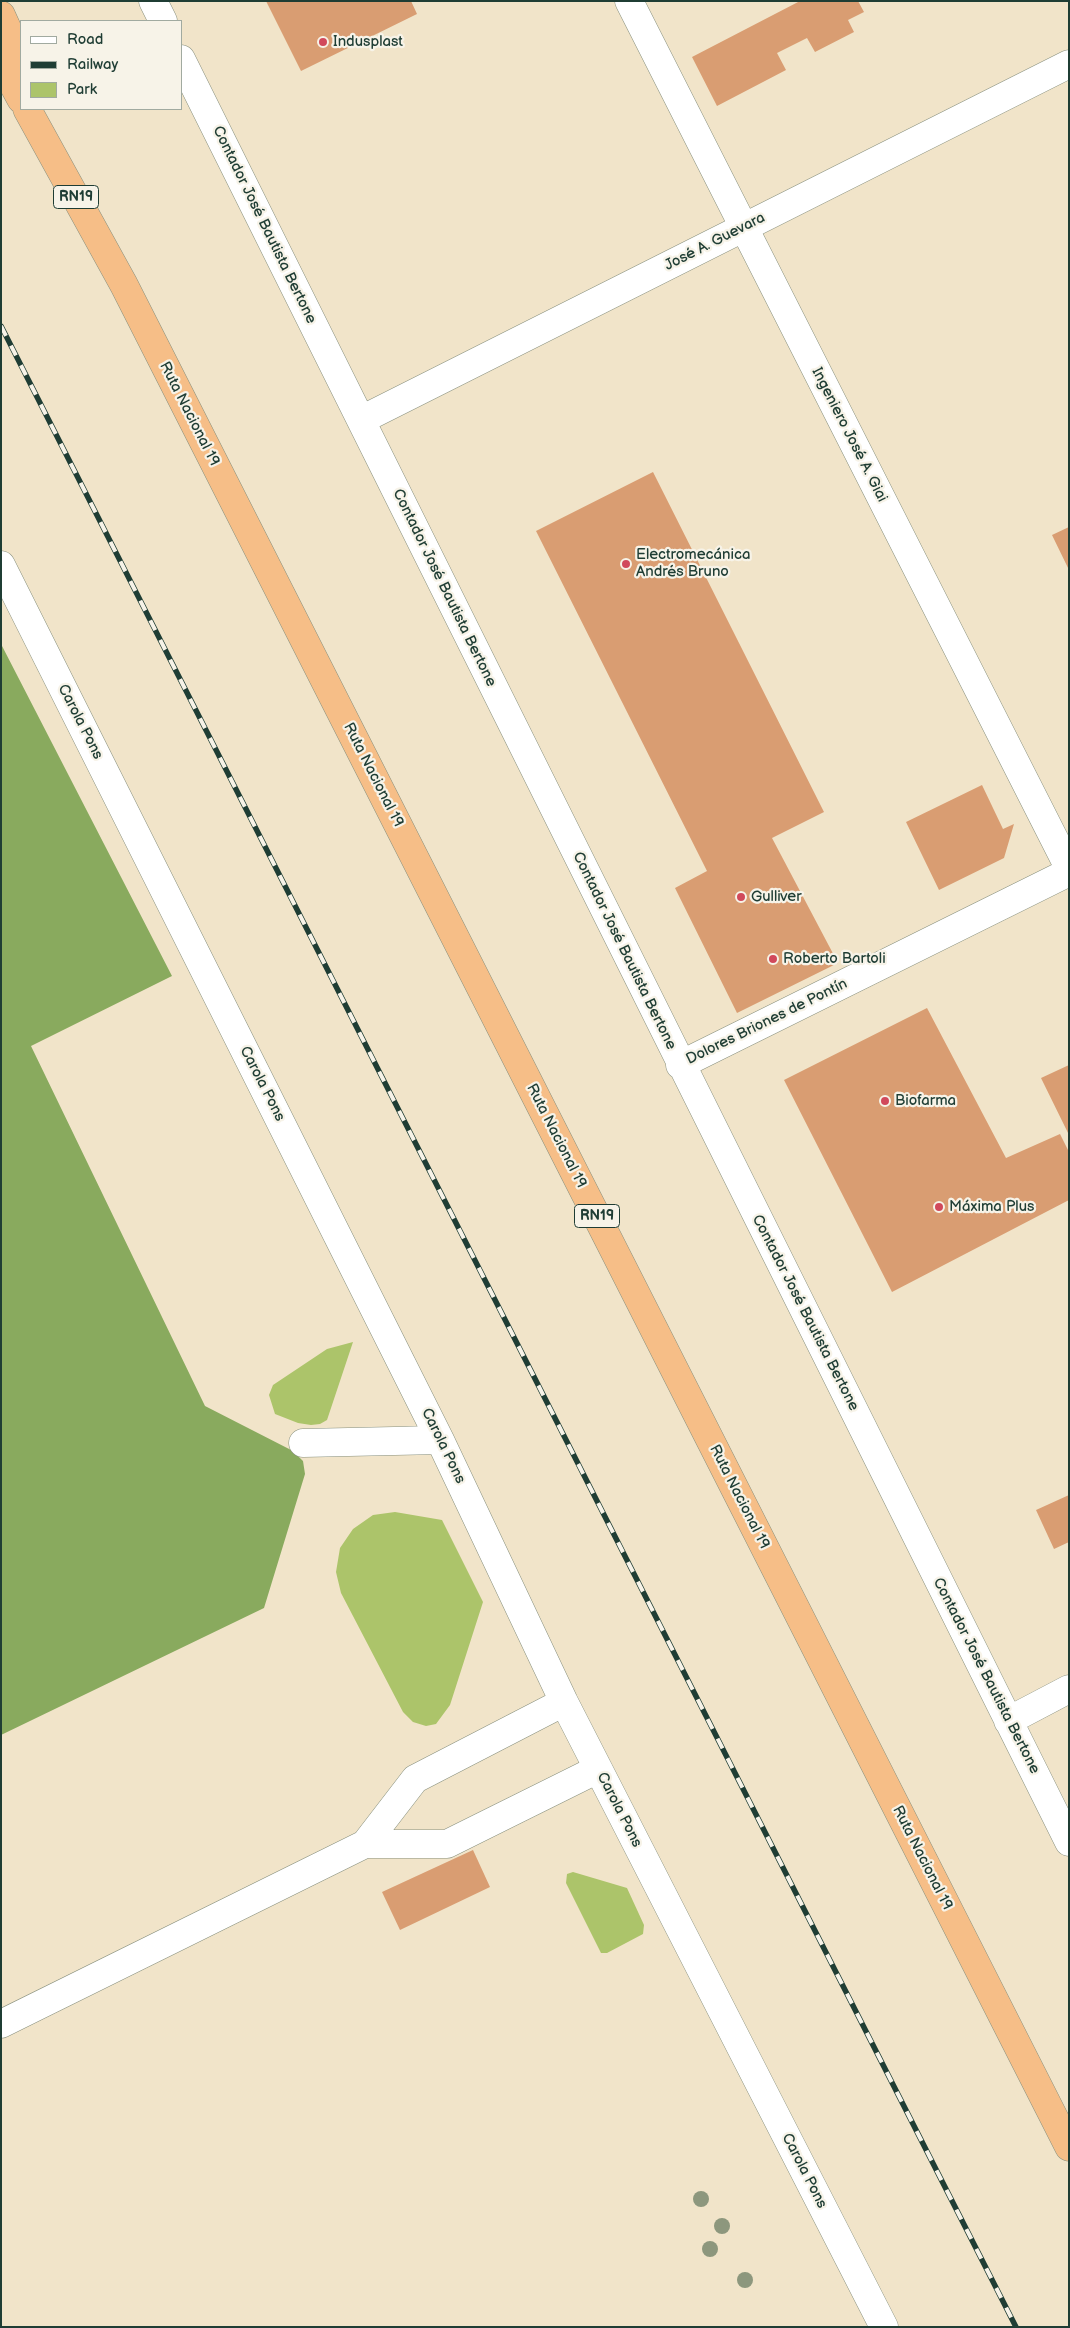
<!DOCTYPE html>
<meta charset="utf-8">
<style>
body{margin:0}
#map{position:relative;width:1070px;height:2328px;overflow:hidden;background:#f1e4c9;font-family:"Balsamiq Sans",sans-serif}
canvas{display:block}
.frame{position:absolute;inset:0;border:2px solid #1f3d34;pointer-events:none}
.legend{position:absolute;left:20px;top:20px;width:162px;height:90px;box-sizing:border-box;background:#f7f3e8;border:1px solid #a1aaa0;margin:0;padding:6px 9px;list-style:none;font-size:15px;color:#1f3d34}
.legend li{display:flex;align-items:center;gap:10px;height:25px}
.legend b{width:25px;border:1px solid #a1aaa0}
</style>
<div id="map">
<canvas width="1070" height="2328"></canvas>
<div class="frame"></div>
<ul class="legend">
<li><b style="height:6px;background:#fff"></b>Road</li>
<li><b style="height:6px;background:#1f3d34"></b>Railway</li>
<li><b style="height:14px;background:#acc46a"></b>Park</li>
</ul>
</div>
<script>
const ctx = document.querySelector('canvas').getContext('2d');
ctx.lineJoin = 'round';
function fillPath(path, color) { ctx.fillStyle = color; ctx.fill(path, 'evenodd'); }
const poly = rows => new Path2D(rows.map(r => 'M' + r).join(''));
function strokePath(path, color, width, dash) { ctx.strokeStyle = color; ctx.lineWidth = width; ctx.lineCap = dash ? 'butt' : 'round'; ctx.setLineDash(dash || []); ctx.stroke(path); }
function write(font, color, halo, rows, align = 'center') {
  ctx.font = font + ' "Balsamiq Sans",sans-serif'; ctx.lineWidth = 4.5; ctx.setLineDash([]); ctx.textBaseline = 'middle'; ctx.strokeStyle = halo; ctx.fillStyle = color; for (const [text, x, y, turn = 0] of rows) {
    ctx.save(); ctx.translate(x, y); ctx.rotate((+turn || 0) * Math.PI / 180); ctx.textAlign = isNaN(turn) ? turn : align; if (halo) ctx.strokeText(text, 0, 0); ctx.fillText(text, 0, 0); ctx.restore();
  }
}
fillPath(poly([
 [353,1342,327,1420,320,1424,311,1425,298,1423,275,1414,269,1395,273,1385,327,1349],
 [395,1512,442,1520,483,1602,450,1705,436,1724,426,1726,413,1722,403,1712,341,1593,336,1572,340,1548,353,1529,373,1515],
 [573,1872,627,1888,644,1925,643,1934,607,1953,601,1953,566,1883,567,1874]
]), '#acc46a');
fillPath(poly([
 [1,644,172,976,31,1046,205,1406,293,1451,303,1461,305,1474,264,1608,1,1735]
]), '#89aa5e');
fillPath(poly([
 [266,1,411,1,417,14,301,71],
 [800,1,858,1,864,12,848,20,854,32,815,52,807,38,777,53,786,70,717,106,692,57],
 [653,472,824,812,772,838,838,963,737,1013,675,888,707,871,536,531],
 [1069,527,1069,570,1052,535],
 [982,785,1003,829,1014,824,1004,858,939,890,906,822],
 [927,1008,1006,1158,1060,1134,1069,1152,1069,1200,892,1292,784,1080],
 [1069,1065,1069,1135,1041,1078],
 [1069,1495,1069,1542,1054,1549,1036,1510],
 [473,1850,490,1887,400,1930,382,1892]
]), '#d99d72');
const minor = poly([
 [153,1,163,21],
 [629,1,1069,868],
 [181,59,1069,1842],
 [361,420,1069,64],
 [1,565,440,1440,564,1702,884,2327],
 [680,1065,1069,872],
 [303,1443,440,1440],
 [1008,1721,1069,1689],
 [365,1844,447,1844,598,1769],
 [1,2024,365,1844,415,1779,564,1702]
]);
const highway = poly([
 [1,15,21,59],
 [1,62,21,99],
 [27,109,124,285,1069,2147]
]);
strokePath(minor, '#88907e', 29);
strokePath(highway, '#88907e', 29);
strokePath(minor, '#fff', 28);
strokePath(highway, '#f6be87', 28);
const rail = poly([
 [1,326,1016,2327]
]);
strokePath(rail, '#1f3d34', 5.5);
strokePath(rail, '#f7f3e8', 4, [11]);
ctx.fillStyle = '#8d977d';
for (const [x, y] of [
 [701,2199],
 [722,2226],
 [710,2249],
 [745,2280]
]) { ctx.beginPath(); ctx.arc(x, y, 8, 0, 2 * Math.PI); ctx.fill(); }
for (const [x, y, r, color] of [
 [323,42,5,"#d1495b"],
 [626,564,5,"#d1495b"],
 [741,897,5,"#d1495b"],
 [773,959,5,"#d1495b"],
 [885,1101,5,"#d1495b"],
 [939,1207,5,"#d1495b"]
]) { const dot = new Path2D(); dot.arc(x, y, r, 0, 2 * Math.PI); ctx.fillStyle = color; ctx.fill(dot); strokePath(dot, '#f7f3e8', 2); }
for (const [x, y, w] of [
 [76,197,45],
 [597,1216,45]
]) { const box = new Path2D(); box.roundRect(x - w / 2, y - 11.5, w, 23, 4); ctx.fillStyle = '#f7f3e8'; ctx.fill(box); strokePath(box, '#1f3d34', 1); }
write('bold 14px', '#1f3d34', null, [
 ["RN19",76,197],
 ["RN19",597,1216]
]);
write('15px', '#1f3d34', '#f7f3e8', [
 ["Indusplast",333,42],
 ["Electromecánica",636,555],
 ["Andrés Bruno",636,572],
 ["Gulliver",751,897],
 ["Roberto Bartoli",783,959],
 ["Biofarma",895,1101],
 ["Máxima Plus",949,1207]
], 'left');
write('15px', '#1f3d34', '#f7f3e8', [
 ["Contador José Bautista Bertone",264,225,64],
 ["José A. Guevara",715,242,-27],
 ["Ruta Nacional 19",189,414,63],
 ["Ingeniero José A. Giai",849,435,63],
 ["Contador José Bautista Bertone",444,588,64],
 ["Carola Pons",80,722,63],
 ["Ruta Nacional 19",373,775,63],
 ["Contador José Bautista Bertone",624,951,64],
 ["Dolores Briones de Pontín",767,1022,-26],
 ["Carola Pons",262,1084,63],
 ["Ruta Nacional 19",556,1136,63],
 ["Contador José Bautista Bertone",805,1313,63],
 ["Carola Pons",443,1446,64],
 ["Ruta Nacional 19",739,1497,63],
 ["Contador José Bautista Bertone",986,1676,63],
 ["Carola Pons",619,1810,63],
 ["Ruta Nacional 19",922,1858,63],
 ["Carola Pons",804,2171,63]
]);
</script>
